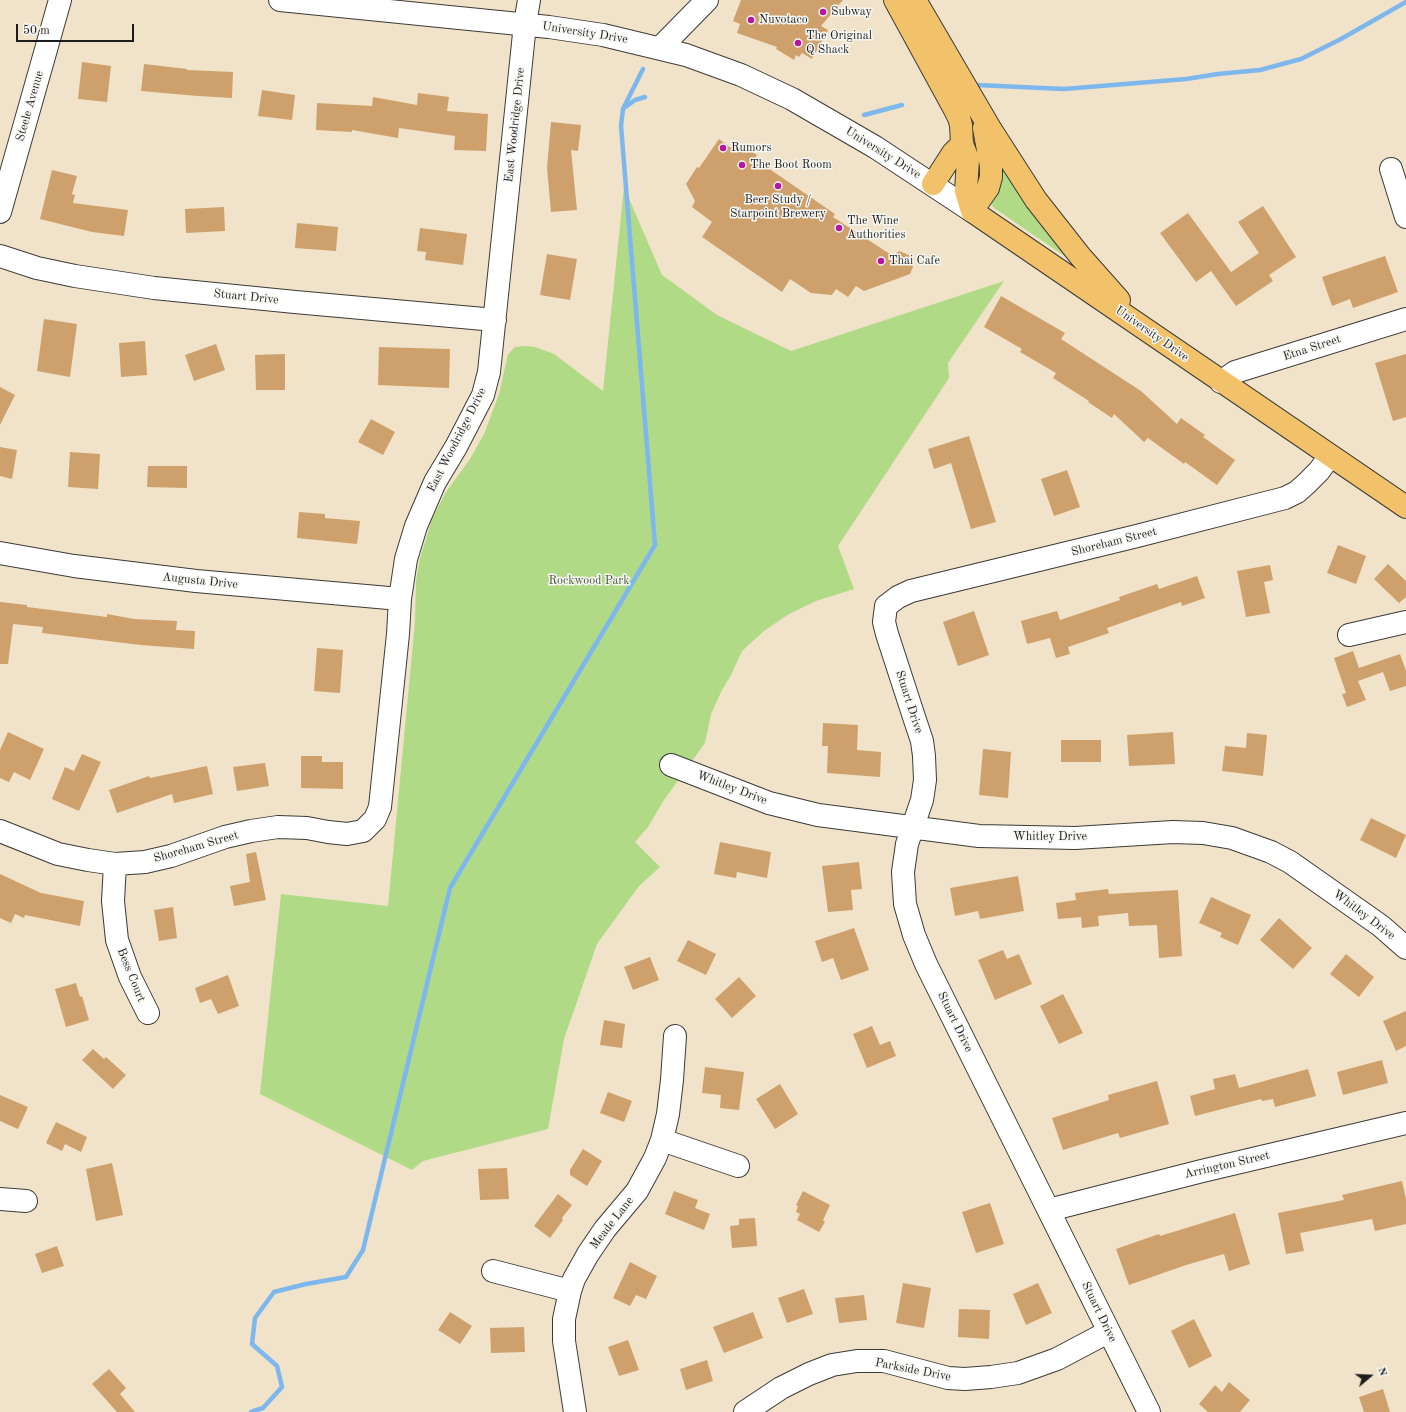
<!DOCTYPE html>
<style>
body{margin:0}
#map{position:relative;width:1406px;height:1412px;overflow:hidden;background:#f0e3c9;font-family:"Old Standard TT",serif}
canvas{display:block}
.north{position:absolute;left:1350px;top:1356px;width:40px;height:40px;-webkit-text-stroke:3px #f6f6f2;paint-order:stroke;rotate:71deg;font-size:11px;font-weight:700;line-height:16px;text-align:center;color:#1c1c1c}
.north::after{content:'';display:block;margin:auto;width:14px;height:18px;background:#1c1c1c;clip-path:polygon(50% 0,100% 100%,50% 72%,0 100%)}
.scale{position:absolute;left:16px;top:24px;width:118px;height:18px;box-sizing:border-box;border:2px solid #1c1c1c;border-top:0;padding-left:5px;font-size:12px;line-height:14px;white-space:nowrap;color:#1c1c1c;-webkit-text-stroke:3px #f6f6f2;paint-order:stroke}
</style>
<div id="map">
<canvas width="1406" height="1412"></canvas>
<div class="north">N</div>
<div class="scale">50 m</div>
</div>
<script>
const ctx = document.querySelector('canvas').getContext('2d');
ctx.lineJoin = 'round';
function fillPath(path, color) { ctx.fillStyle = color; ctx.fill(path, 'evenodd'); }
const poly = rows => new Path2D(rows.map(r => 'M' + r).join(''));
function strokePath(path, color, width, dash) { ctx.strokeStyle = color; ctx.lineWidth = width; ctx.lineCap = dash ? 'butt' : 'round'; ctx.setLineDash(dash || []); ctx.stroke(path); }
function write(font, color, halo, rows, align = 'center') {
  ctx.font = font + ' "Old Standard TT",serif'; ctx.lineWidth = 3; ctx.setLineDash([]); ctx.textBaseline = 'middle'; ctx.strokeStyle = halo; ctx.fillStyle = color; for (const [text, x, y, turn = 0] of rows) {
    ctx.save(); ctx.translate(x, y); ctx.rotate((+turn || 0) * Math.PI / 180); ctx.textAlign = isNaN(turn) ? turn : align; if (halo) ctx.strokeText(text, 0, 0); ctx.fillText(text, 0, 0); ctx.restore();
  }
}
fillPath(poly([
 [1002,160,1072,261,994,208,991,204],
 [624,187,662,275,717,315,791,351,1004,281,948,363,949,378,838,546,854,589,816,601,789,614,764,631,742,651,731,675,722,690,711,714,705,743,664,800,648,827,635,842,660,867,639,886,597,944,564,1039,548,1129,423,1161,412,1170,260,1094,281,894,388,906,415,622,416,581,420,558,426,539,432,519,446,492,470,459,485,432,499,394,508,354,515,347,525,346,535,347,554,354,603,391]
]), '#b0da85');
strokePath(poly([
 [977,85,1064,89,1186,79,1218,74,1260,70,1301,59,1341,39,1406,2],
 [624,108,635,100,645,97],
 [864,115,902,105],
 [251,1412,263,1408,282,1387,277,1366,252,1344,255,1318,274,1292,306,1284,346,1277,363,1250,450,888,655,545,621,126,623,109,643,69]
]), '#7db7ee', 4.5);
fillPath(poly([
 [741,0,843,0,821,26,828,30,812,59,802,53,799,57,796,55,794,60,776,49,777,47,737,33,740,24,733,21],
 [82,62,111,66,107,102,78,99],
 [144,64,187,69,187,70,233,72,232,98,198,96,141,91],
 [262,90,295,95,292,120,258,116],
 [418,93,449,97,447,111,488,114,486,151,454,150,455,136,399,128,398,138,352,130,352,132,316,130,317,103,372,106,373,97,417,105],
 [551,122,581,125,578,151,571,150,577,210,551,212,547,168],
 [719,139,731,148,736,142,757,155,755,159,835,214,833,217,893,256,899,251,909,255,913,267,910,274,864,291,856,286,848,297,836,289,832,295,811,293,790,279,782,292,702,237,712,222,692,207,695,201,686,184,697,167,699,168],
 [52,170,77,176,72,194,75,195,73,203,128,210,124,236,92,232,40,219],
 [1263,206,1296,257,1269,275,1273,281,1236,306,1211,271,1196,282,1160,233,1188,213,1231,272,1259,253,1238,222],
 [224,207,225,231,186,233,185,209],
 [297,223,338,227,336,251,295,248],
 [420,228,467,234,463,265,425,260,426,252,417,251],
 [547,254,577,259,570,300,540,295],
 [1385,256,1398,292,1353,308,1350,299,1332,306,1322,277],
 [1001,296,1065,333,1061,339,1141,391,1177,424,1181,418,1205,435,1203,437,1235,460,1217,485,1185,462,1184,464,1148,438,1144,442,1114,414,1112,418,1088,402,1089,401,1053,378,1056,373,1020,352,1022,349,984,327],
 [44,319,77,324,70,377,37,371],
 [145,341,147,375,121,377,119,343],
 [216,344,225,370,194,381,185,355],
 [379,347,450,349,449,388,378,385],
 [285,354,285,390,256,390,255,355],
 [1406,354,1406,417,1393,421,1375,363],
 [0,387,15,395,0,425],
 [371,419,395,432,383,455,358,442],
 [969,436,996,522,971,529,951,463,934,469,928,449],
 [0,447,17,450,12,479,0,476],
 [70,452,100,454,98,489,68,487],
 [148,466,187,466,187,488,147,487],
 [1067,470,1080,507,1054,516,1041,479],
 [299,512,325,514,325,518,360,521,357,544,297,538],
 [1338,545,1366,556,1356,584,1327,573],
 [1388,564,1406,581,1406,597,1399,603,1374,579],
 [1270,565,1273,580,1264,582,1270,613,1246,617,1237,571],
 [1197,576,1205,598,1182,606,1181,602,1107,628,1109,633,1068,647,1070,654,1056,658,1050,638,1027,644,1021,621,1057,611,1060,620,1120,600,1119,597,1157,584,1159,589],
 [0,602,27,605,27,607,107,617,107,614,134,619,177,621,176,630,195,631,194,649,141,645,42,633,43,627,13,624,8,664,0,664],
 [974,611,989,655,958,666,943,622],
 [317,648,343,650,340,693,314,691],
 [1353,651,1359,668,1400,654,1406,671,1406,686,1390,691,1383,672,1358,681,1366,700,1347,707,1342,694,1346,693,1334,658],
 [823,723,858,725,857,750,881,752,880,777,827,773,828,746,822,746],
 [8,732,44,749,30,780,14,772,9,782,0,778,0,750],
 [1173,732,1175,764,1129,766,1127,735],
 [1247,733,1267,735,1263,776,1222,771,1225,746,1246,748],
 [1061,740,1101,740,1101,762,1061,762],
 [983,749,1011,752,1008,798,979,795],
 [82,754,101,762,79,811,52,799,65,767,74,771],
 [301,756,322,756,322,762,343,762,343,789,301,788],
 [265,763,269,786,237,791,233,767],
 [207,766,213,794,174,803,172,794,117,813,109,790,149,776,150,778],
 [1371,818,1406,835,1396,858,1360,840],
 [720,842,771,852,767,878,737,872,736,878,714,874],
 [256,852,266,900,234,906,230,886,250,882,246,854],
 [859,862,862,889,851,890,853,910,828,912,822,866],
 [0,874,41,893,84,901,80,926,25,915,24,918,15,914,11,923,0,918],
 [1018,876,1024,911,980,919,978,911,955,916,950,888],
 [1108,889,1109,894,1178,890,1182,956,1159,958,1157,925,1129,926,1128,913,1098,916,1099,926,1082,928,1081,917,1058,919,1056,903,1076,900,1075,893],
 [1211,897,1251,915,1238,945,1220,937,1222,933,1199,923],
 [173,907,177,938,159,941,154,910],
 [1279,918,1312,948,1293,969,1260,940],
 [854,928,869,970,841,980,833,958,822,962,815,941],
 [688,940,716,954,706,975,677,961],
 [1003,950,1007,959,1019,954,1032,984,995,1000,978,960],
 [1346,954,1374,977,1359,997,1330,974],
 [650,957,659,980,633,990,624,967],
 [228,975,239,1006,218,1014,211,999,200,1003,195,988],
 [739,977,756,996,732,1018,715,999],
 [76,983,80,997,82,996,89,1020,66,1027,55,989],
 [1063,994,1083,1033,1059,1044,1040,1006],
 [1406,1011,1406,1046,1396,1051,1383,1021],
 [604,1020,625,1024,622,1048,600,1045],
 [872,1026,880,1045,890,1041,896,1056,867,1068,853,1034],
 [93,1049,104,1059,106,1057,126,1075,113,1089,82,1060],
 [1382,1060,1388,1083,1343,1095,1337,1072],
 [705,1067,744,1072,739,1110,720,1108,721,1095,702,1093],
 [1308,1069,1316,1096,1275,1107,1273,1099,1262,1101,1261,1099,1195,1116,1190,1096,1215,1089,1213,1079,1235,1074,1239,1088],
 [1157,1081,1169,1124,1120,1138,1118,1133,1063,1150,1052,1118,1109,1100,1108,1095],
 [780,1084,798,1114,775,1129,756,1099],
 [608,1092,632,1101,624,1122,600,1113],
 [0,1095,28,1107,18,1129,0,1121],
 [56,1122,87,1137,81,1152,65,1144,62,1151,46,1143],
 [583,1149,602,1161,587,1186,570,1175,570,1170],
 [112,1163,123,1215,96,1221,86,1169],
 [507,1168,509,1199,480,1200,478,1169],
 [1402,1181,1406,1199,1406,1224,1375,1231,1372,1219,1300,1233,1304,1251,1286,1254,1278,1213,1344,1200,1342,1195],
 [674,1191,698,1200,695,1208,710,1214,704,1230,665,1214],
 [803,1191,830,1205,823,1220,825,1222,819,1232,797,1220,800,1214,796,1212,798,1206,796,1205],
 [558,1194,572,1205,562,1218,563,1220,550,1238,534,1226],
 [990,1203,1004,1244,976,1253,962,1212],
 [1235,1213,1250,1264,1229,1271,1224,1254,1186,1265,1129,1285,1116,1249,1159,1234,1160,1236],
 [755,1218,757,1246,732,1248,730,1226,739,1225,739,1219],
 [57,1246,64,1266,42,1273,35,1254],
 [630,1262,657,1276,646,1299,636,1295,630,1306,613,1298],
 [903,1283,931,1288,924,1328,896,1323],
 [1038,1283,1052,1313,1026,1325,1013,1294],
 [804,1289,813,1314,787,1323,778,1298],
 [864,1295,867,1320,839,1323,835,1298],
 [959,1309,990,1310,989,1339,958,1337],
 [450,1312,472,1326,460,1344,438,1330],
 [753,1312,763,1338,724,1353,713,1327],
 [1194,1319,1212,1356,1189,1368,1171,1331],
 [524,1327,525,1352,491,1353,490,1328],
 [628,1340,639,1370,619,1376,608,1347],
 [707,1360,713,1381,686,1390,680,1369],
 [109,1369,126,1388,120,1394,135,1412,117,1412,92,1384],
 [1229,1382,1250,1400,1240,1412,1208,1412,1199,1404,1215,1385,1222,1392],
 [1383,1389,1390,1412,1364,1412,1359,1397]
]), '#cea16c');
const minor = poly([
 [280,0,549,27,603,35,686,55,741,75,792,99,875,147,972,211],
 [660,48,707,0],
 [1391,169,1406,217],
 [0,212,60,0],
 [0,256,37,268,75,276,154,288,295,302,495,320],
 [1221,382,1235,372,1406,319],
 [0,553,74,566,196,581,400,599],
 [1349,635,1406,622],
 [671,765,769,803,818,815,979,836,1075,838,1173,832,1203,833,1232,838,1271,852,1290,862,1381,926,1406,948],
 [0,831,58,854,88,860,115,864,145,862,171,856,225,837,251,831,278,827,307,828,328,832,347,834,363,831,375,819,380,807,398,634,400,599,406,559,416,526,435,482,456,447,483,395,489,372,525,24,529,0],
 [115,864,113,901,117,940,130,977,148,1013],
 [662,1140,738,1166],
 [0,1199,26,1201],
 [1049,1210,1202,1171,1406,1123],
 [493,1271,570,1291],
 [575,1412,564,1341,564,1319,570,1291,574,1279,588,1254,605,1229,637,1191,655,1158,662,1140,668,1114,672,1080,675,1036],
 [745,1412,781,1388,809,1374,832,1365,857,1361,884,1361,948,1378,965,1379,991,1377,1018,1373,1057,1359,1108,1332],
 [1149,1412,926,964,914,935,905,904,903,872,907,844,922,800,925,780,924,756,922,741,914,717,887,634,884,622,886,606,898,597,911,591,1137,536,1285,498,1297,492,1306,484,1319,471,1330,456]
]);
const major = poly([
 [895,0,954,108,959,118,961,125,962,144,968,159,966,191,972,211],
 [915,0,991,130,1036,200,1080,256,1119,300],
 [933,184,953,153,962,144],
 [972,211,1406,507],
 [972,211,988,188,991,177,991,166,984,128]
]);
strokePath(minor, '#3c3a36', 24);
strokePath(major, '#3c3a36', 24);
strokePath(minor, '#fff', 22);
strokePath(major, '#f2c26a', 22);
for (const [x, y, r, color] of [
 [823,12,4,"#b5179e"],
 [751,20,4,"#b5179e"],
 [798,43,4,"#b5179e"],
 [723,148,4,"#b5179e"],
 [742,165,4,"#b5179e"],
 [778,186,4,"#b5179e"],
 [839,228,4,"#b5179e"],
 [881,261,4,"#b5179e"]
]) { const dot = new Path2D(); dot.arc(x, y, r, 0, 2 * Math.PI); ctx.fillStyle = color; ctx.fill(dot); strokePath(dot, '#f6f6f2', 1.5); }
write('12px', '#1c1c1c', '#f6f6f2', [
 ["Subway",831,12],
 ["Nuvotaco",759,20],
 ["The Original",806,36],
 ["Q Shack",806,50],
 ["Rumors",731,148],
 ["The Boot Room",750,165],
 ["Beer Study /",778,200,"center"],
 ["Starpoint Brewery",778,214,"center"],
 ["The Wine",847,221],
 ["Authorities",847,235],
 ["Thai Cafe",889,261]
], 'left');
write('12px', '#1c1c1c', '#f6f6f2', [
 ["University Drive",585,33,9],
 ["Steele Avenue",30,106,-74],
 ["East Woodridge Drive",515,125,-84],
 ["University Drive",883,153,32],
 ["Stuart Drive",246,297,6],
 ["University Drive",1152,334,35],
 ["Etna Street",1312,348,-18],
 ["East Woodridge Drive",457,440,-63],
 ["Shoreham Street",1114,542,-14],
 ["Augusta Drive",200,581,6],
 ["Stuart Drive",909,702,72],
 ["Whitley Drive",732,788,21],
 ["Whitley Drive",1050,837],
 ["Shoreham Street",196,847,-16],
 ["Whitley Drive",1364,915,37],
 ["Bess Court",131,975,68],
 ["Stuart Drive",955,1022,64],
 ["Arrington Street",1227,1165,-13],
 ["Meade Lane",612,1223,-52],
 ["Stuart Drive",1099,1312,64],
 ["Parkside Drive",913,1370,11]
]);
write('12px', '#48553c', '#f6f6f2', [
 ["Rockwood Park",589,581]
]);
</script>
